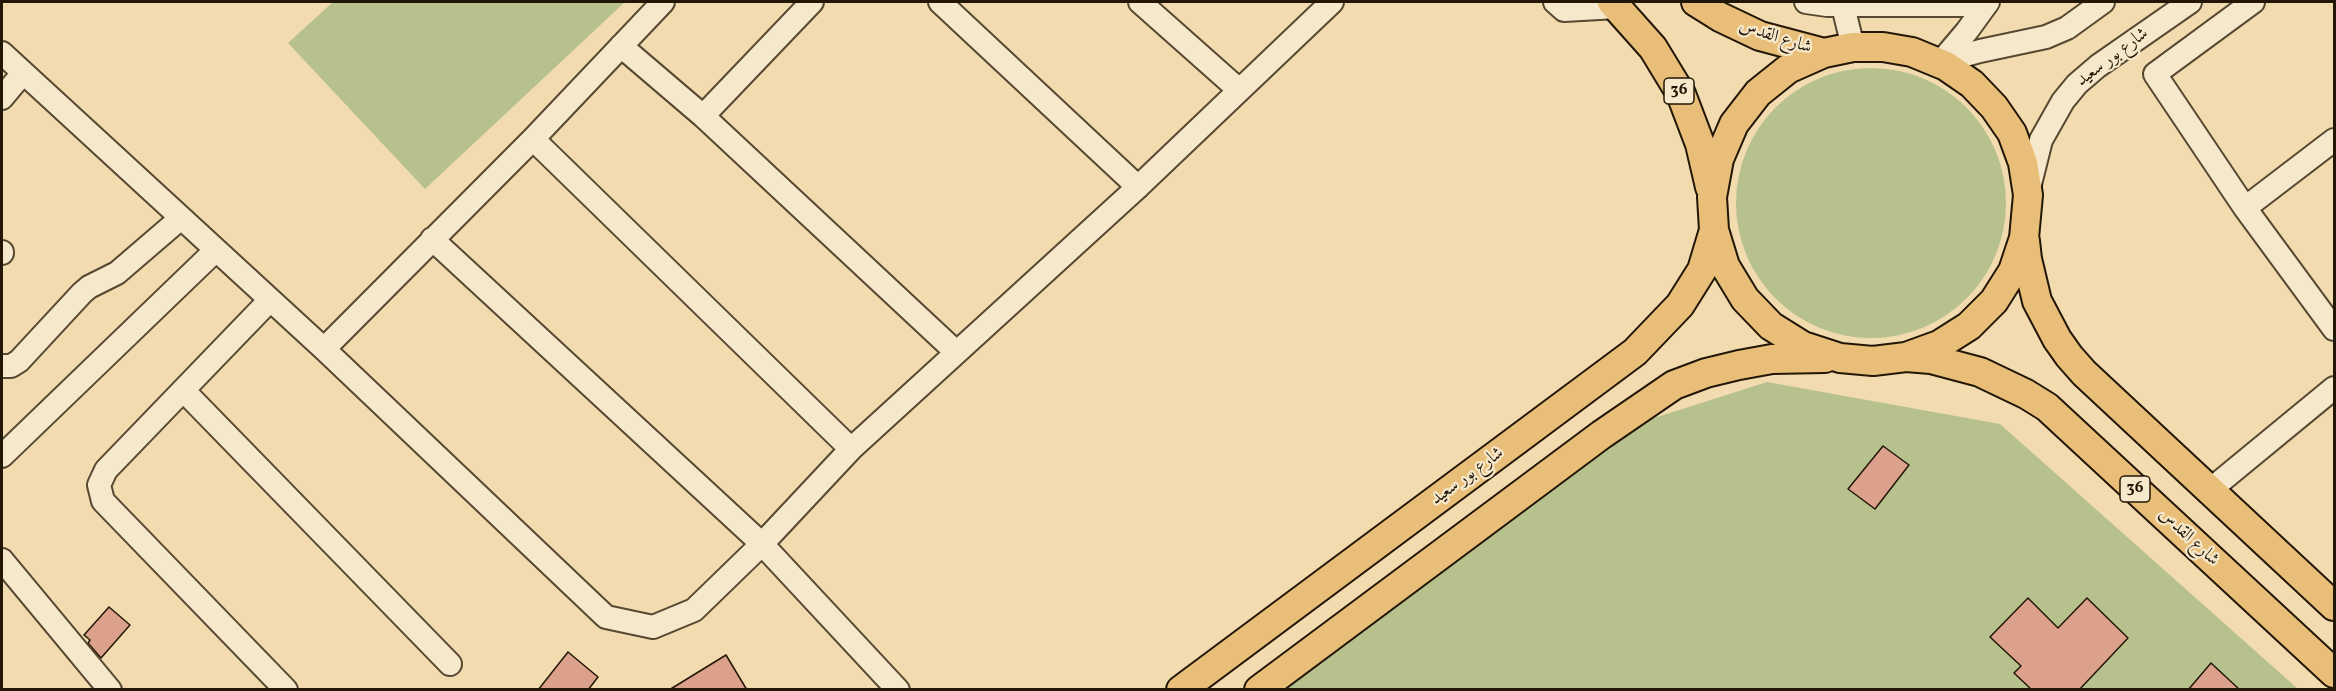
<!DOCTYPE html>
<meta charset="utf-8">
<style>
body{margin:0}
#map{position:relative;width:2336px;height:691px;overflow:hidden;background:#f1dbaf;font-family:Vollkorn,serif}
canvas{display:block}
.frame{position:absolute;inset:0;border:3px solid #221707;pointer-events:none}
</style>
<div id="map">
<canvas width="2336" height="691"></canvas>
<div class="frame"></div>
</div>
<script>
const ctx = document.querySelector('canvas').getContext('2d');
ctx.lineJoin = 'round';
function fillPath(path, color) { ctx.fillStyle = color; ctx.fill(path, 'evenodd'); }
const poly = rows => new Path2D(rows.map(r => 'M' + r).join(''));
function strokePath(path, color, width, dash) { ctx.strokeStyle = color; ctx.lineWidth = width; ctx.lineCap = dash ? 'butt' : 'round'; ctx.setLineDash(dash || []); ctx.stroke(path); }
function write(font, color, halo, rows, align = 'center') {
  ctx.font = font + ' Vollkorn,Amiri,serif'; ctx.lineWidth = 4.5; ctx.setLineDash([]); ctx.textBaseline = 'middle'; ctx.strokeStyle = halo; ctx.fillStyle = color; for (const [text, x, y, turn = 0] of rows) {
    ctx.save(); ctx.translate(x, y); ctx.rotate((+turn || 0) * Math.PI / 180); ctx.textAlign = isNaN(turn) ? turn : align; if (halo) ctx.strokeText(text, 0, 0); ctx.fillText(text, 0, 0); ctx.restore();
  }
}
fillPath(poly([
 [333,2,625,2,425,189,288,43],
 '1736 203a135 135 0 1 1 270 0a135 135 0 1 1-270 0Z',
 [1767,382,2000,424,2298,689,1258,690,1601,435]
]), '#b7c18d');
const building = poly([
 [1883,446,1909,465,1875,509,1848,489,1883,446],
 [2028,598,2058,628,2087,598,2128,638,2079,690,2032,690,2014,673,2021,666,1990,637,2028,598],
 [109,607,130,625,101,658,88,643,90,640,84,635,109,607],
 [568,652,598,677,588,690,538,690,568,652],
 [726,655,747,690,669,690,726,655],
 [2211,663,2240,690,2188,690,2211,663]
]);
fillPath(building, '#dca18b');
strokePath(building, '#221707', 1.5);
const minor = poly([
 [940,2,1138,187],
 [1140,2,1238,89],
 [1555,2,1564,10,1617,7],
 [1806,2,1827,5,1986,5],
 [1842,2,1853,47],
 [2253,2,2155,74,2245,208,2334,329],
 [621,46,703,116,956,352],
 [2,53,324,349,606,617,653,627,694,610,762,544,851,449,1138,187,1332,2],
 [1940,63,1967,31,1988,2],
 [1946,66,1962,56,1980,51,2046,37,2067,28,2103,2],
 [2,98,23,73],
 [703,116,812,2],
 [533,139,851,449],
 [2030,184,2041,140,2063,101,2077,84,2098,66,2190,2],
 [2245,208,2334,140],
 [432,239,762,544,898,690],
 [2,253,2,252],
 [270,300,106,470,99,485,103,501,286,690],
 [324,349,533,139,663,2],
 [2,366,11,366,19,361,82,293,89,287,117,273,181,218],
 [183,390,450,664],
 [2,456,216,250],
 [2210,490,2334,388],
 [2,560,110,690]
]);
const major = poly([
 [1612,2,1653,48,1681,94,1700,144,1710,187],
 [1696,2,1720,17,1760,36,1824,53],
 [2025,241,2027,259,2037,301,2057,339,2069,356,2084,373,2334,606],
 [1906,357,1939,345,1969,326,1994,301,2013,271,2024,238,2028,195,2023,163,2012,133,1994,107,1972,84,1946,66,1912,52,1883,47,1853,47,1824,53,1788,69,1758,93,1734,124,1719,159,1712,197,1714,230,1725,266,1745,299,1771,326,1803,346,1840,358,1873,361,1906,357,1931,359,1980,372,2026,394,2047,407,2334,673],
 [1181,690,1635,352,1680,305,1702,270,1714,230],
 [1259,690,1601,435,1674,385,1706,373,1739,365,1772,359,1825,358]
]);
strokePath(minor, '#564831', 26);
strokePath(major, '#221707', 32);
strokePath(minor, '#f6e8cb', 22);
strokePath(major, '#e8be78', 28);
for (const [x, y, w] of [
 [1679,91,30],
 [2135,489,30]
]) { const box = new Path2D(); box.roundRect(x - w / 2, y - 13, w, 26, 4.5); ctx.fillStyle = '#f6e8cb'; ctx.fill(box); strokePath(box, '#221707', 1.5); }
write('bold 16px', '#221707', null, [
 ["36",1679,91],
 ["36",2135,489]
]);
write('18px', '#221707', '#f6e8cb', [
 ["شارع القدس",1775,38,18],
 ["شارع بور سعيد",2113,58,-37],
 ["شارع بور سعيد",1468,477,-36],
 ["شارع القدس",2188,538,43]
]);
</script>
